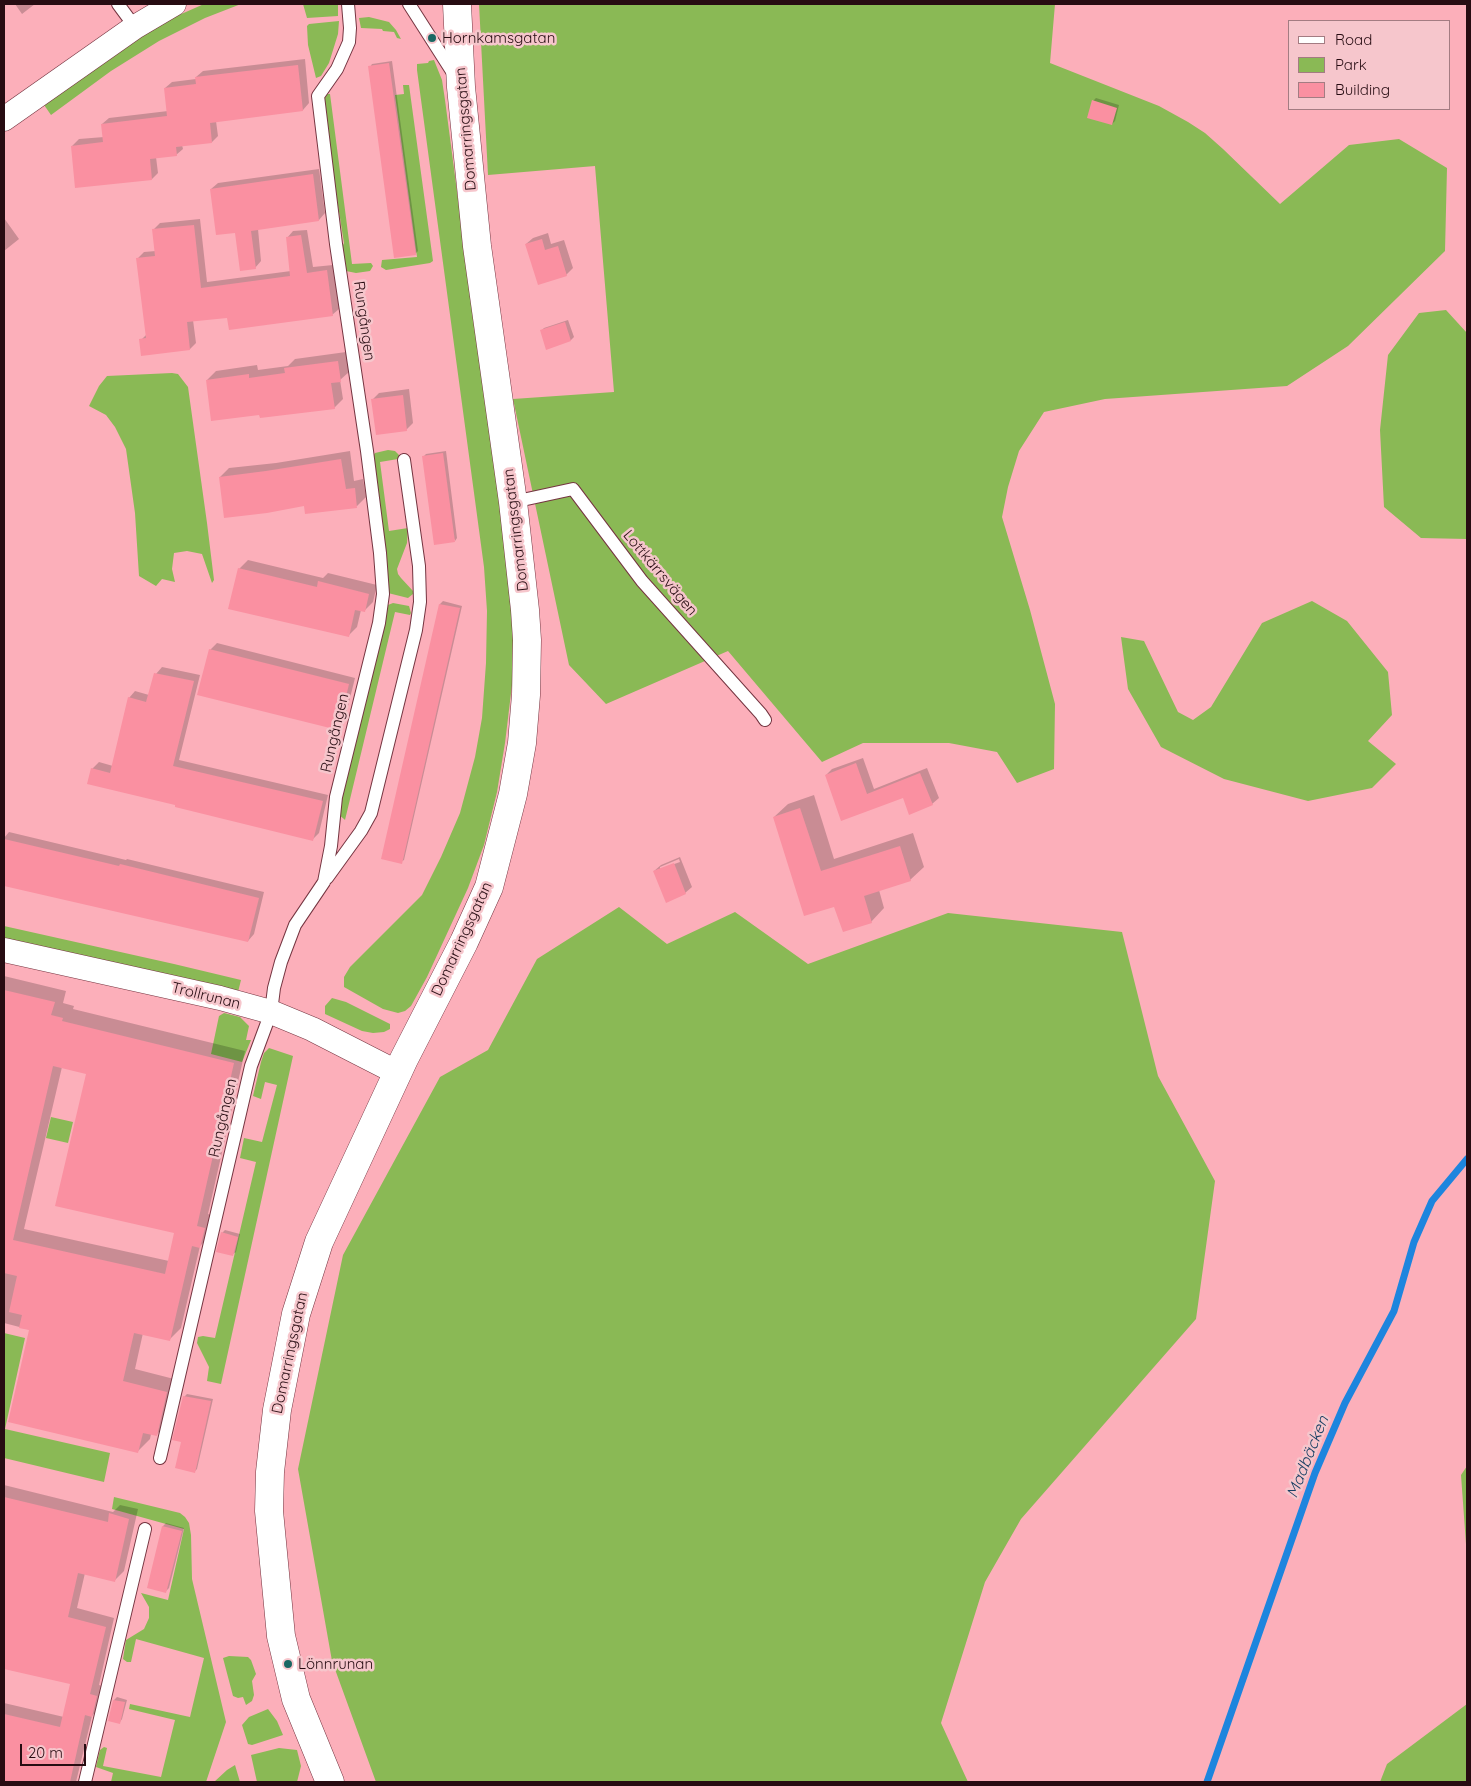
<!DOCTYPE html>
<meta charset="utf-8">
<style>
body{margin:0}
#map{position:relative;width:1471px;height:1786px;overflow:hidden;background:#fcafba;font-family:Quicksand,sans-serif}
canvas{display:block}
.frame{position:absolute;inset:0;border:5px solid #270c12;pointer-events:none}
.legend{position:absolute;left:1288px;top:20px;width:162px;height:90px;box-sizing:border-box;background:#f6c6cc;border:1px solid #a37c82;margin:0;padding:6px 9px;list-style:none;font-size:15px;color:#270c12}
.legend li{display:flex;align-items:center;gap:10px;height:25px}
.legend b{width:25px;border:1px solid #a37c82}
.scale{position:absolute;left:20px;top:1744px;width:66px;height:22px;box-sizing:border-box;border:2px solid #270c12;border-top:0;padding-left:6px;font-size:15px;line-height:18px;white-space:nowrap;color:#270c12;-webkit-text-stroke:4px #f6c6cc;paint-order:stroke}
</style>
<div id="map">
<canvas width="1471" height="1786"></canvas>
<div class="frame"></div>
<ul class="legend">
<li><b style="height:6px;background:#fff"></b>Road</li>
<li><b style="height:14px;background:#8ab955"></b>Park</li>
<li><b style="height:14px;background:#fa90a1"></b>Building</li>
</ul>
<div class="scale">20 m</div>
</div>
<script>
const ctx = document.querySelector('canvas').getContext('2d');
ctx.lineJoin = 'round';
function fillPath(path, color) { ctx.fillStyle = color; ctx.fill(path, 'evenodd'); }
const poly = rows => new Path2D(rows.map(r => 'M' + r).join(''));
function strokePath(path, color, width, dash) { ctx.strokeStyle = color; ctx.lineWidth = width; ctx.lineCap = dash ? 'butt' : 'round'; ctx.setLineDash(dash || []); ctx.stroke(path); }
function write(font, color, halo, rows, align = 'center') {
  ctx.font = font + ' Quicksand,sans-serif'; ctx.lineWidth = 5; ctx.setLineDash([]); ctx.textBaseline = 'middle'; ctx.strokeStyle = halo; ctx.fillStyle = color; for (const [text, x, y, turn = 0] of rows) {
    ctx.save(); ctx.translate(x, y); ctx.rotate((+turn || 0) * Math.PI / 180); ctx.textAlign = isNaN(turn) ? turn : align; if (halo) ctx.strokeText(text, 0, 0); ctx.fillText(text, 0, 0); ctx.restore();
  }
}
fillPath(poly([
 [204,4,241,4,205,18,159,41,111,71,51,115,42,102,161,23],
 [303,4,338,4,338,16,307,18],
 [479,4,1055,4,1050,63,1159,106,1188,122,1205,133,1223,149,1280,204,1349,145,1399,139,1447,168,1445,251,1348,346,1287,386,1105,399,1044,412,1019,451,1008,487,1002,517,1030,610,1055,704,1054,769,1017,783,997,752,949,743,863,743,822,762,728,651,606,704,569,665,513,399,614,392,595,166,488,175],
 [369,17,389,22,396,30,401,39,397,38,394,32,383,31,382,29,361,28,359,18],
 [339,21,338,34,329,63,321,76,316,78,308,45,307,26,309,24],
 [434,60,442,80,445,100,463,237,501,505,511,593,513,639,512,685,505,743,497,792,484,845,468,888,427,977,411,1006,405,1011,398,1013,383,1009,344,987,344,977,350,967,422,895,441,857,460,813,475,757,482,718,486,663,487,611,484,567,417,70,417,64,428,63,429,61],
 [403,85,409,85,433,261,430,263,386,270,381,267,382,260,417,257,395,95,404,94],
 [326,94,330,94,352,264,371,263,373,266,370,271,356,273,346,271,341,249,344,243,329,149,324,96],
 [1446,310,1467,333,1467,539,1421,538,1384,507,1380,430,1388,355,1419,313],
 [172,373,178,374,188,387,207,523,214,580,212,583,202,554,187,551,174,553,172,569,175,582,162,579,156,586,139,576,135,513,126,449,115,427,106,415,89,406,99,386,107,376],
 [388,450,395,451,399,455,398,459,380,462,389,531,408,528,407,543,397,569,398,574,401,578,413,591,413,594,408,598,388,593,372,458,375,453],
 [1312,601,1347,621,1388,672,1392,715,1368,741,1396,764,1372,788,1308,801,1224,779,1161,747,1128,689,1121,637,1144,641,1178,712,1193,720,1211,707,1262,623],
 [393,603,409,606,411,613,410,615,395,612,345,820,344,819,339,815,339,808,386,609,388,605],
 [619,907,667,944,735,912,808,964,948,913,1122,932,1158,1076,1215,1181,1196,1319,1021,1519,985,1582,941,1723,968,1782,376,1782,332,1661,298,1469,343,1255,440,1077,488,1050,537,959],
 [4,926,174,964,241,980,238,992,4,941],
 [332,998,346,1002,390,1024,390,1029,384,1032,373,1033,362,1031,325,1014,325,1006],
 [224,1013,240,1017,249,1026,246,1040,251,1040,242,1062,211,1054,219,1016],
 [269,1048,293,1056,221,1384,207,1381,209,1367,197,1343,198,1337,203,1336,215,1338,256,1162,240,1158,244,1138,262,1142,277,1085,265,1082,261,1099,253,1096,261,1062,264,1053],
 [51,1117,73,1122,68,1143,46,1138],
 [4,1333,25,1338,5,1429,110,1453,104,1482,4,1458],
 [1467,1466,1467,1558,1461,1475],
 [114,1497,180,1513,185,1517,189,1523,191,1535,192,1579,226,1722,206,1782,111,1782,113,1773,96,1767,100,1750,104,1747,107,1748,103,1766,161,1777,175,1720,129,1709,130,1704,190,1717,204,1658,136,1639,131,1662,127,1662,123,1659,126,1640,144,1629,149,1618,149,1607,141,1593,168,1600,184,1529,112,1509],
 [229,1656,248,1657,251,1660,256,1674,252,1681,254,1695,252,1701,246,1705,243,1697,238,1698,233,1696,223,1658],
 [1467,1704,1467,1782,1380,1782,1387,1764],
 [268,1709,277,1721,283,1735,252,1745,248,1744,242,1725,249,1717],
 [279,1748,297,1750,301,1766,297,1782,257,1782,251,1755],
 [235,1765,240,1782,214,1782,227,1770]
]), '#8ab955');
fillPath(poly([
 [15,4,35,4,22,14],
 [305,59,309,103,303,110,216,121,218,136,212,142,182,145,183,149,176,155,156,157,158,173,152,179,72,146,79,139,104,137,102,124,109,118,168,111,165,88,172,82,196,79,196,77,203,71],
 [392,61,418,251,415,254,370,67,372,64],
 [1096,98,1119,105,1115,121,1112,124,1093,101],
 [319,169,325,213,319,220,258,229,261,261,255,268,211,189,218,183],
 [4,218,19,239,4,251],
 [200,219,207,282,291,271,287,238,293,231,307,230,313,267,333,265,339,309,332,315,228,316,193,320,196,343,190,349,141,340,147,334,137,259,144,252,156,251,153,230,160,223],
 [548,233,551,244,564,240,573,268,566,275,526,244,533,238],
 [568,320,574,337,571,340,547,348,541,331,544,328],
 [346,352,349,372,340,380,343,399,334,408,260,413,207,380,216,371,257,365,258,370,288,366,295,359],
 [409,389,413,423,406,430,373,399,379,393],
 [350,451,354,481,363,479,366,497,357,506,305,505,220,477,229,468,276,463],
 [446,451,457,538,455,541,423,457,426,454],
 [248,560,323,578,328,573,377,585,373,602,364,611,361,610,357,627,349,635,239,569],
 [443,601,462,606,404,860,401,862,382,858,440,604],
 [217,643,355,678,344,722,337,728,210,650],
 [162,667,200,675,179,760,328,795,319,833,313,839,177,804,92,769,99,762,113,766,129,698,135,691,149,695,156,674],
 [863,758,874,789,927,768,939,798,932,804,903,796,842,819,826,775,832,769],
 [814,795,834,859,913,833,924,867,910,880,879,890,884,908,871,922,835,905,774,817,788,804],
 [9,832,126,860,127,859,264,892,254,934,248,941,4,884,4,838],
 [680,857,692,887,685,893,654,871,661,865],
 [679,859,680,862,660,869,660,867],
 [4,976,66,991,63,1003,74,1006,73,1009,245,1051,208,1214,216,1217,212,1234,200,1246,181,1328,169,1340,143,1333,135,1369,178,1380,168,1423,156,1435,151,1434,150,1439,138,1451,31,1330,4,1323],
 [62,1067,87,1073,176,1232,169,1261,24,1229],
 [225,1230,240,1234,236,1252,233,1254,222,1233],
 [187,1394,213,1399,197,1469,194,1472,182,1441,184,1397],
 [4,1485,113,1512,120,1505,138,1509,124,1571,115,1580,85,1573,77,1608,114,1618,99,1685,106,1687,101,1706,92,1716,76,1782,4,1782,4,1703,64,1717,72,1683,4,1668],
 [166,1523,184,1528,169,1588,166,1591,163,1526],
 [117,1697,127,1700,122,1719,120,1722,114,1700]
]), '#0003');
strokePath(poly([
 [1207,1782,1315,1473,1345,1403,1394,1311,1414,1242,1432,1201,1467,1159]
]), '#1d85de', 7);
fillPath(poly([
 [389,63,416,255,394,258,368,66],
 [298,65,303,111,210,123,212,143,176,147,177,156,150,159,152,180,75,188,71,146,103,142,101,124,167,116,164,88,196,84,195,77],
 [1092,100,1117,108,1112,125,1087,118],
 [313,174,319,221,251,231,256,269,240,271,235,233,216,235,210,189],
 [194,225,201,288,290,276,286,237,301,235,307,273,327,270,333,316,229,330,227,318,187,322,190,350,141,356,139,339,146,338,136,258,155,256,152,229],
 [542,239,545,250,558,246,567,276,538,285,525,244],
 [565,322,571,341,546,350,540,330],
 [338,361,341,382,331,383,335,409,260,418,259,415,211,421,206,380,249,374,249,378,285,373,284,368],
 [403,395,407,431,376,435,371,399],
 [443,453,455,542,434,545,422,456],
 [341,459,346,489,355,488,357,508,305,514,304,506,267,513,224,518,219,477,266,471],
 [238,568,317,587,318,581,369,594,365,612,355,610,349,637,228,609],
 [439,604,460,608,402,864,381,859],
 [209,649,349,684,338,730,197,695],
 [154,673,194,681,173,766,323,801,313,841,175,807,175,805,87,784,91,768,110,773,128,697,146,702],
 [856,763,867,794,920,773,933,805,909,815,903,798,841,821,825,775],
 [800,808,821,871,900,846,911,881,864,896,872,923,843,932,834,907,804,916,773,817],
 [4,839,119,866,120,864,259,898,248,942,4,886],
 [674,863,686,894,666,903,653,871],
 [4,990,55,1002,51,1015,63,1018,62,1021,234,1063,197,1226,205,1228,200,1248,192,1246,170,1341,134,1333,123,1381,167,1392,157,1436,143,1433,138,1453,8,1422,29,1330,19,1328,22,1315,9,1312,17,1276,4,1273],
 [53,1066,86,1074,55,1206,174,1233,165,1274,13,1240],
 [221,1232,238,1237,233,1256,216,1252],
 [183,1396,211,1401,195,1473,175,1468,181,1442,172,1440],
 [4,1497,108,1522,109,1513,129,1519,115,1582,78,1573,68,1617,106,1627,90,1694,97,1696,92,1717,85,1715,70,1782,4,1782,4,1714,60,1727,70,1684,4,1669],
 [162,1526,182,1531,166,1593,147,1588],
 [113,1700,125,1702,120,1724,108,1721]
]), '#fa90a1');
const service = poly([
 [118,4,135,27],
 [409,4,455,76],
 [513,502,573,489,642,581,761,714,765,720],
 [327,878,361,831,371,813,416,630,420,602,419,566,404,460],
 [160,1458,251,1066,271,1012,274,988,281,962,295,925,324,882,331,846,336,797,379,623,383,594,380,553,367,451,336,244,318,96,337,69,349,42,350,28,348,4],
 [85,1782,145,1529]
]);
const minor = poly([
 [4,119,135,27,174,4],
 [4,950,220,998,271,1012,312,1029,398,1073]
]);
const tertiary = poly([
 [330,1782,296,1699,281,1636,269,1511,270,1472,277,1410,296,1314,319,1242,404,1059,464,942,489,887,513,794,522,743,526,695,527,640,525,610,513,502,477,246,461,87,457,4]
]);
strokePath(service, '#753541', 14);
strokePath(minor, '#753541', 25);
strokePath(tertiary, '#753541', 29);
strokePath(service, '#fff', 12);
strokePath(minor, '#fff', 24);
strokePath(tertiary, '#fff', 28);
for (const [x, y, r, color] of [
 [432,38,5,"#1a6763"],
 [288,1664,5,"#1a6763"]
]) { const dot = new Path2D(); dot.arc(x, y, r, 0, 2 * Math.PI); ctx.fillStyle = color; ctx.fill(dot); strokePath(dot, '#f6c6cc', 2); }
write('15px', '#270c12', '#f6c6cc', [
 ["Hornkamsgatan",442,38],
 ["Lönnrunan",298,1664]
], 'left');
write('15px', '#270c12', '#f6c6cc', [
 ["Domarringsgatan",466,129,-95],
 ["Rungången",364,321,82],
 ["Domarringsgatan",516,530,-97],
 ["Lottkärrsvägen",660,573,50],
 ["Rungången",335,733,-77],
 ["Domarringsgatan",462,939,-65],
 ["Trollrunan",206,996,14],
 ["Rungången",223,1118,-77],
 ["Domarringsgatan",290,1353,-78]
]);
write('italic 16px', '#1a4064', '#f6c6cc', [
 ["Madbäcken",1308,1457,-68]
]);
</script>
